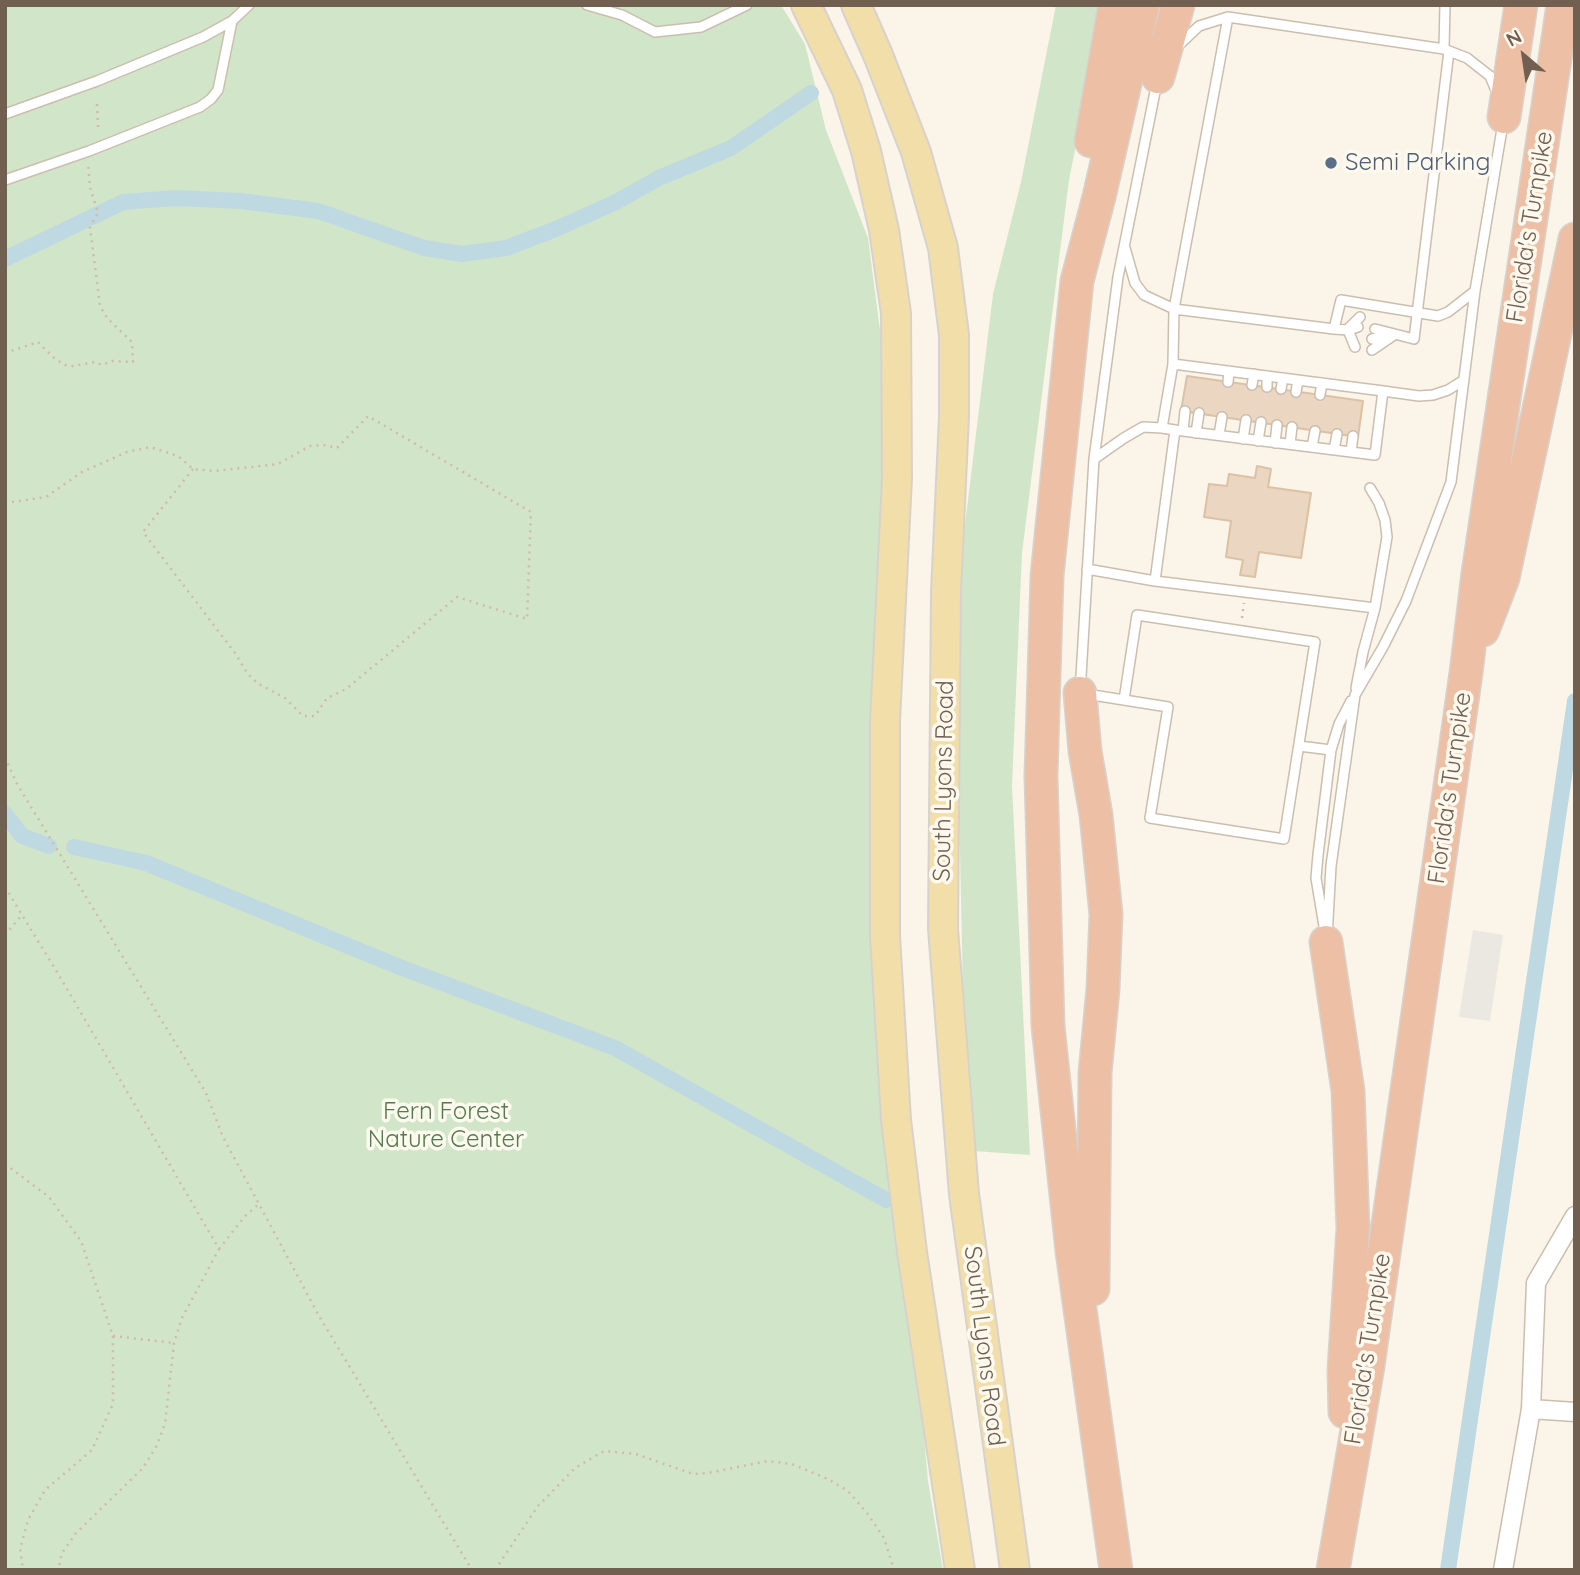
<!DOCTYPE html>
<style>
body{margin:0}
#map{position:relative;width:1580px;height:1575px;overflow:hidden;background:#faf5e8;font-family:Quicksand,sans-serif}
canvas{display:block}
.frame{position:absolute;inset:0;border:7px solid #715f4f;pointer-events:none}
.north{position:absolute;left:1489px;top:21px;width:70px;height:70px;-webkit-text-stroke:5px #fdf9ee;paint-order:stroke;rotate:331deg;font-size:19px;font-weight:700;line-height:28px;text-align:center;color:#715f4f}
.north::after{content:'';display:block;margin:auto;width:24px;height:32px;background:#715f4f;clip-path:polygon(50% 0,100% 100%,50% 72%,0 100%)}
</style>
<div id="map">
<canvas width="1580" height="1575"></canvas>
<div class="frame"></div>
<div class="north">N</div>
</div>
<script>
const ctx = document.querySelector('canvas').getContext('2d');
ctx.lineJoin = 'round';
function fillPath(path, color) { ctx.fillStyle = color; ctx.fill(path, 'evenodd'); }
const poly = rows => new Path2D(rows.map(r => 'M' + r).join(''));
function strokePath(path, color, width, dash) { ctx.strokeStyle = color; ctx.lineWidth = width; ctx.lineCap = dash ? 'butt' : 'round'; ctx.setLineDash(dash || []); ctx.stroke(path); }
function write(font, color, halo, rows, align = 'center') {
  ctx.font = font + ' Quicksand,sans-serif'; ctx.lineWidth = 7; ctx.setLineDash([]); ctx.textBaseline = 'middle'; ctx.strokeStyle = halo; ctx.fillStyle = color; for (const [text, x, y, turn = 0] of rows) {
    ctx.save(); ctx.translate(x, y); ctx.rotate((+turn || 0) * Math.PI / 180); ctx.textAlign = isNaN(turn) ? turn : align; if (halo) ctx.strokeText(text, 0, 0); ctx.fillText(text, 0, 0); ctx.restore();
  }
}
fillPath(poly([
 [1473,930,1503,935,1490,1021,1459,1017]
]), '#ebe7e1');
fillPath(poly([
 [5,5,781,5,805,44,826,130,868,238,884,361,896,1120,928,1481,943,1570,5,1570],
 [1056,5,1104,5,1069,180,1022,553,1012,785,1030,1155,974,1151,963,994,957,709,962,549,993,294,1021,182]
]), '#d1e6c8');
strokePath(poly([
 [5,259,123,202,175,198,241,201,318,211,424,248,462,254,506,248,556,229,616,202,659,178,731,148,811,93],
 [5,814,22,836,49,846],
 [74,847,146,863,402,968,615,1048,886,1200],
 [1448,1570,1575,701]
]), '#bfd9e2', 16);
const building = poly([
 [1187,376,1363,401,1358,437,1181,411,1187,376],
 [1257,466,1271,469,1268,487,1311,493,1301,558,1259,552,1255,577,1240,575,1243,560,1226,557,1231,521,1204,517,1209,484,1227,486,1229,474,1255,478,1257,466]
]);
fillPath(building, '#ead6c1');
strokePath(building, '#ddc1a5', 2);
const service = poly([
 [587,5,622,15,655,32,701,27,747,5],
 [1178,46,1199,26,1228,17,1444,49,1467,58,1490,76,1497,93],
 [1444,49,1445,5],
 [5,114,97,81,203,37,232,21,249,5],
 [5,180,89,151,200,107,211,99,218,90,232,21],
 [1125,248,1135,283,1144,295,1174,309,1334,329,1348,330,1358,327],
 [1349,328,1360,317],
 [1334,329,1341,300,1438,316,1448,312,1475,291],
 [1375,329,1414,339,1449,51],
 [1348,330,1355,347],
 [1372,339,1389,336],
 [1372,350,1394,335],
 [1173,364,1383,391,1375,455,1175,430],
 [1228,382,1229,371],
 [1252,385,1254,374],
 [1267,387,1267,376],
 [1281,389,1283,378],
 [1383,391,1419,396,1433,395,1448,390,1464,380],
 [1296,392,1298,380],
 [1320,395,1322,383],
 [1183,431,1185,411],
 [1196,433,1199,413],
 [1219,435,1222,417],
 [1243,439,1246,420],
 [1258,441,1261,422],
 [1275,443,1277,425],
 [1290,444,1292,427],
 [1312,447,1315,431],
 [1334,450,1337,434],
 [1351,452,1353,436],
 [1094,459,1124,438,1143,427,1162,428],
 [1087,569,1155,581,1375,608],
 [1155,581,1175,430,1162,428,1173,364,1174,309,1228,17],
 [1356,688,1363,652,1375,608,1387,537,1385,520,1379,503,1370,488],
 [1124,700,1137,615,1315,642,1284,839,1150,818,1168,707,1080,693,1094,459,1118,277,1157,82],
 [1299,746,1331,750],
 [1324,926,1316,878,1318,855,1331,750,1339,724,1351,701],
 [1327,937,1331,866,1355,695,1383,647,1406,601,1451,482,1475,291,1503,123]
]);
const minor = poly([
 [1531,1409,1575,1412],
 [1503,1570,1531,1409,1536,1283,1575,1216]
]);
const primary = poly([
 [806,5,847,90,866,151,884,230,896,313,897,478,885,721,885,936,896,1120,912,1252,960,1570],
 [856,5,878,55,916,152,943,248,954,335,954,416,946,592,943,929,964,1194,1015,1570]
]);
const motorway = poly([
 [1158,77,1178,5],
 [1504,117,1521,5],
 [1091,141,1115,5],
 [1483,630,1503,578,1575,239],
 [1080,693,1085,751,1096,815,1106,914,1103,989,1095,1073,1093,1289],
 [1326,942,1348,1091,1353,1228,1344,1370,1345,1412],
 [1116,1570,1072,1251,1048,1026,1041,776,1047,576,1077,281,1099,197,1143,5],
 [1333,1570,1368,1366,1466,673,1478,573,1563,5]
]);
strokePath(service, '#cbbeaf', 12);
strokePath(minor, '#cbbeaf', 21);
strokePath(primary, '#d7d2ce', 32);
strokePath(motorway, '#d7d2ce', 35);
strokePath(poly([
 [97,104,98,127],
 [5,353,38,342,54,358,65,365,73,366,95,362,102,365,112,361,133,362,132,342,107,318,100,306,90,227,98,213,90,187,88,162],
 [5,503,46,497,82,472,127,452,150,447,178,456,193,469,215,471,278,464,310,446,323,445,337,448,368,416,531,512,527,619,457,597,346,689,327,698,315,716,303,716,285,698,257,683,247,673,235,653,143,532,193,469],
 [1242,618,1244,603],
 [5,757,17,784,206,1093,223,1137,319,1316,472,1570],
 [5,887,63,982,219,1249,182,1318,174,1343,165,1424,156,1447,143,1468,76,1533,62,1553,58,1570],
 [5,935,21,916],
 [5,1164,49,1197,81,1241,113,1336,113,1404,92,1450,45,1490,28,1520,20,1549,23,1570],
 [219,1249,245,1216,259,1204],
 [113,1336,174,1343],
 [495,1570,538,1506,575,1468,604,1451,636,1454,693,1474,708,1473,768,1461,792,1464,828,1479,848,1491,867,1513,884,1538,894,1570]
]), '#d1bba6', 2.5, [2, 5]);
strokePath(service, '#fff', 9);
strokePath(minor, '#fff', 18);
strokePath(primary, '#f1dea8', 28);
strokePath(motorway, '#edc0a6', 32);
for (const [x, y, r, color] of [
 [1331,163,7,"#5c6f8a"]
]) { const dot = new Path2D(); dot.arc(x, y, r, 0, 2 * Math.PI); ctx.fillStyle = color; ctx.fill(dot); strokePath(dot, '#fdf9ee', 2.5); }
write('24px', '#4e5e75', '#fdf9ee', [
 ["Semi Parking",1345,163]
], 'left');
write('24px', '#715f4f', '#fdf9ee', [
 ["Florida's Turnpike",1530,227,-81],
 ["South Lyons Road",944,781,-89],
 ["Florida's Turnpike",1450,788,-82],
 ["South Lyons Road",984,1346,83],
 ["Florida's Turnpike",1368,1349,-81]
]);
write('24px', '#547b4b', '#fdf9ee', [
 ["Fern Forest",446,1112],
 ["Nature Center",446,1140]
]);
</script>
